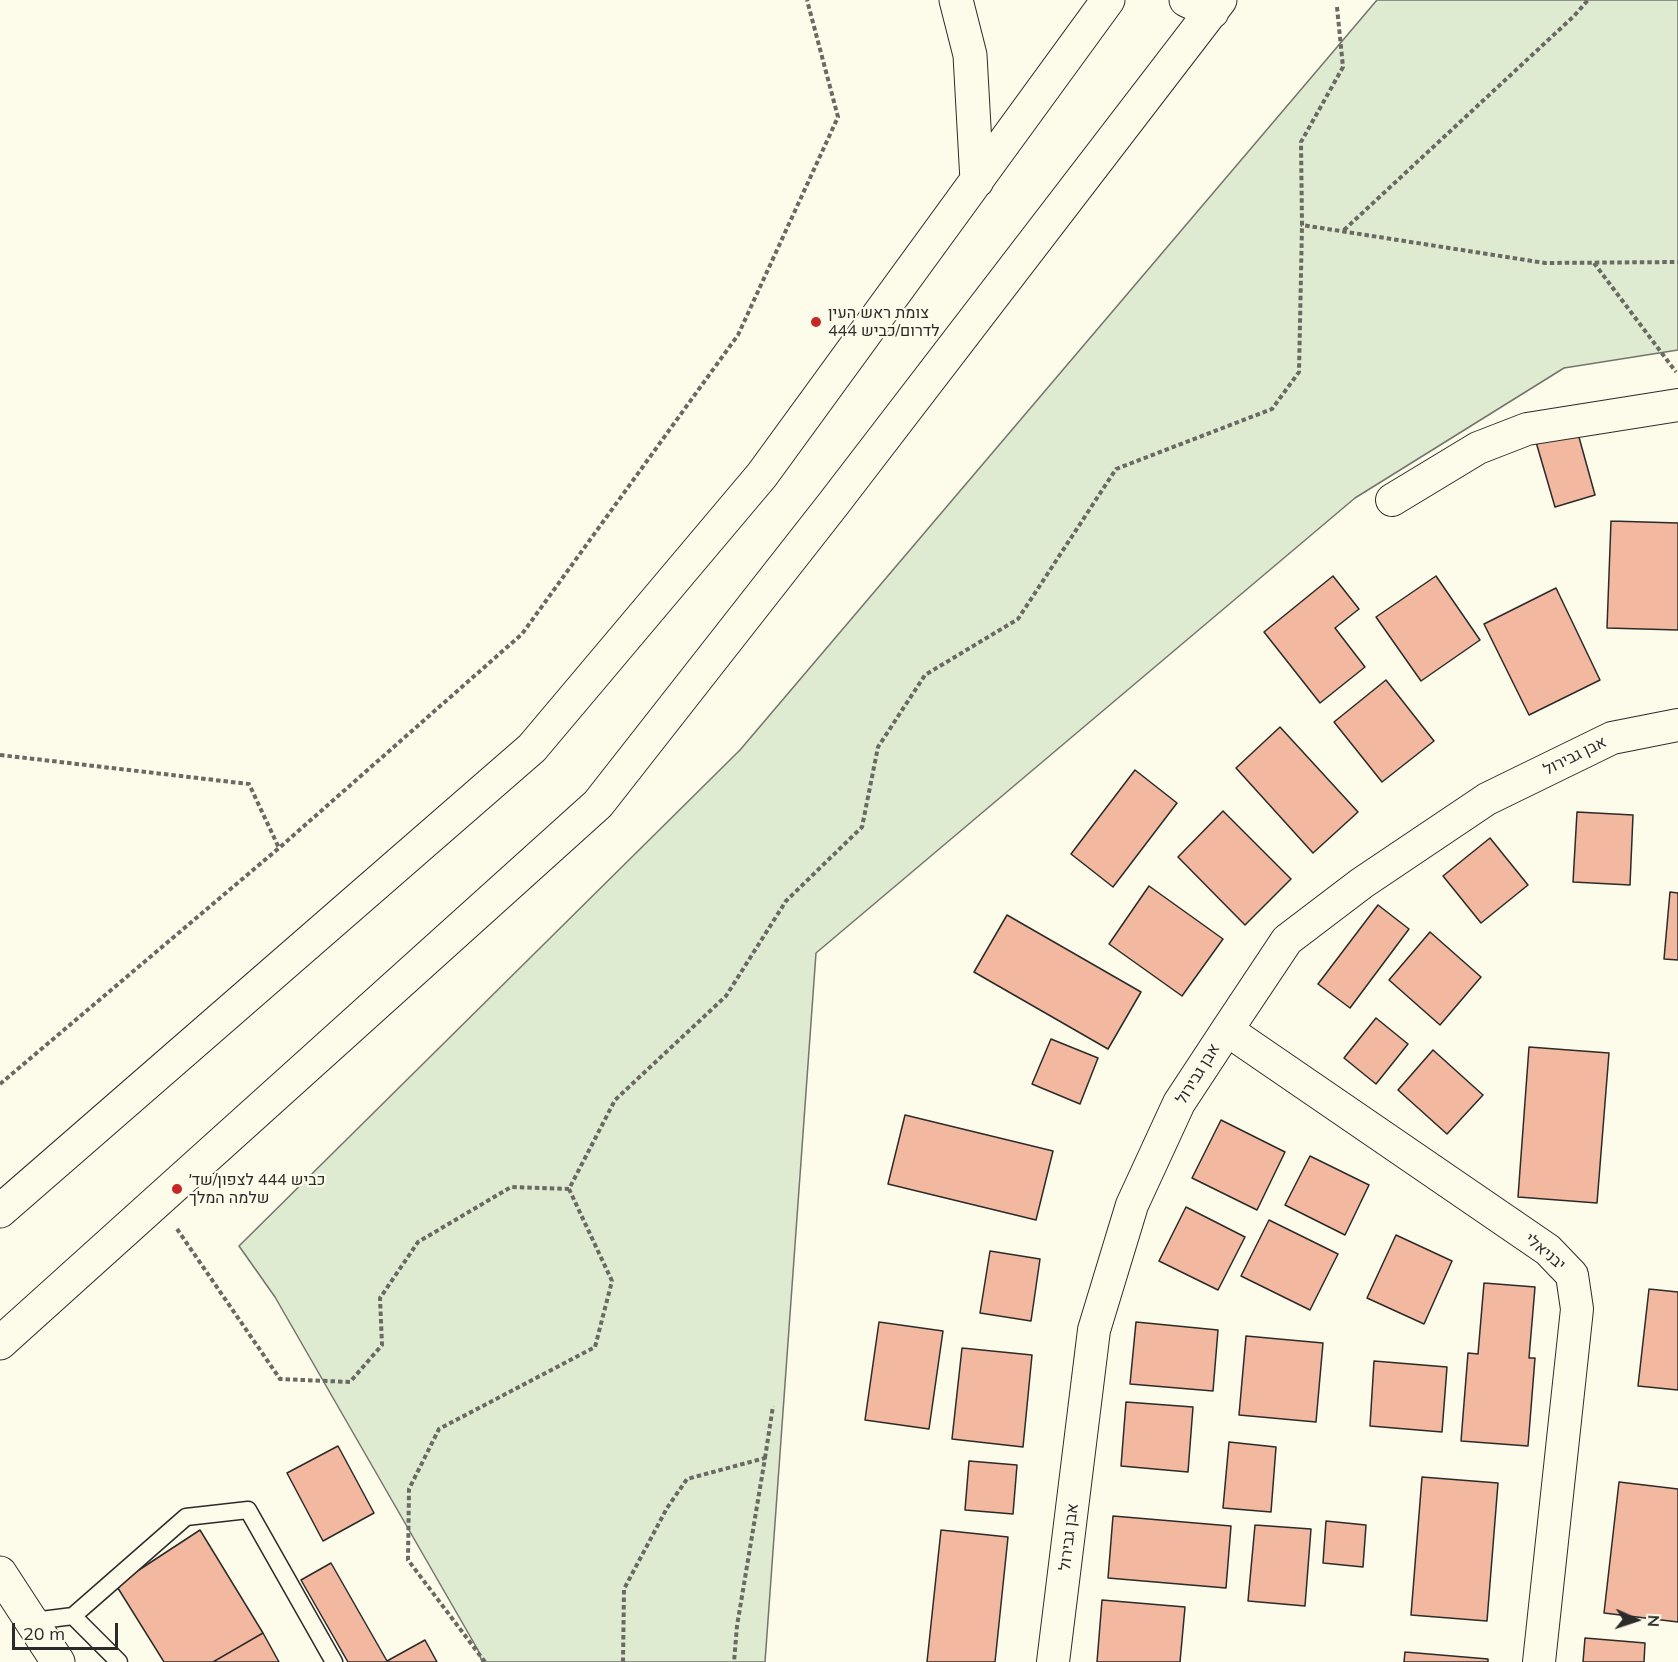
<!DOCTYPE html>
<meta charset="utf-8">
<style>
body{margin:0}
#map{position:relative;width:1678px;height:1662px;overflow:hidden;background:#fdfbea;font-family:Mulish,sans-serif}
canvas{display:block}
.north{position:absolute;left:1606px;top:1590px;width:60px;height:60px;-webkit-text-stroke:4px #fdfbea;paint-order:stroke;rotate:93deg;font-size:16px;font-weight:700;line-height:24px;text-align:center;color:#2b2b2b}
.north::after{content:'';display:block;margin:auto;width:21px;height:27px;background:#2b2b2b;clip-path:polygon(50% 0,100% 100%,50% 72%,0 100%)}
.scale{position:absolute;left:12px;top:1623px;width:106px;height:27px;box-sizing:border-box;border:3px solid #2b2b2b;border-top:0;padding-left:8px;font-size:18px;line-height:21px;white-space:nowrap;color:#2b2b2b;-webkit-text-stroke:4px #fdfbea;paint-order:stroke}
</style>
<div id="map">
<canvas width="1678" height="1662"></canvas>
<div class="north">N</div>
<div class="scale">20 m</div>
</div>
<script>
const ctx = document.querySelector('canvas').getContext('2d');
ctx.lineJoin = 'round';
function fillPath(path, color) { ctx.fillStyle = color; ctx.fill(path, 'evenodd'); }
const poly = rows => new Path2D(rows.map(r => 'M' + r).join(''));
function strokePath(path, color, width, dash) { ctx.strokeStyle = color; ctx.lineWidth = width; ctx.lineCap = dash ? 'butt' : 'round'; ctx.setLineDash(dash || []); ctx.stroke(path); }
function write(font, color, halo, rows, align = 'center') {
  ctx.font = font + ' Mulish,Heebo,sans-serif'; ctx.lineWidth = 4.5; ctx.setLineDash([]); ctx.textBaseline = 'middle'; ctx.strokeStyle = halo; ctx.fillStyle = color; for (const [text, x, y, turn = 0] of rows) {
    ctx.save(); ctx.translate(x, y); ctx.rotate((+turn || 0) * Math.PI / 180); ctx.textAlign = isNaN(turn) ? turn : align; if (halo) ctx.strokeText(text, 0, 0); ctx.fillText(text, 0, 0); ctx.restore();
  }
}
const green = poly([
 [1377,0,1678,0,1678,350,1564,368,1355,498,816,953,765,1662,482,1662,478,1650,275,1297,239,1246,740,750,1377,0]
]);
fillPath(green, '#deebd1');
strokePath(green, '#74746e', 1.5);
const building = poly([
 [1577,430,1595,495,1555,507,1536,442,1577,430],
 [1611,521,1678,523,1678,630,1607,628,1611,521],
 [1333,576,1359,609,1335,628,1365,667,1320,703,1264,632,1333,576],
 [1436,576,1480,640,1421,681,1376,617,1436,576],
 [1556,588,1600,680,1529,715,1484,624,1556,588],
 [1386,680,1434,741,1382,782,1334,722,1386,680],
 [1280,727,1358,812,1313,853,1236,768,1280,727],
 [1135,770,1177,803,1113,887,1071,854,1135,770],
 [1223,811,1291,879,1245,925,1178,857,1223,811],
 [1577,812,1633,815,1630,885,1573,882,1577,812],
 [1490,838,1528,885,1481,923,1443,876,1490,838],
 [1149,886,1223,939,1182,996,1109,944,1149,886],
 [1670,892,1678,893,1678,960,1664,959,1670,892],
 [1378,905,1409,929,1350,1008,1318,984,1378,905],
 [1007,915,1141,992,1108,1049,974,972,1007,915],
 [1430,932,1481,977,1440,1025,1389,980,1430,932],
 [1376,1018,1408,1044,1376,1084,1344,1058,1376,1018],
 [1051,1039,1098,1058,1080,1104,1032,1084,1051,1039],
 [1529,1047,1609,1053,1597,1203,1518,1197,1529,1047],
 [1433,1050,1483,1095,1447,1134,1398,1090,1433,1050],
 [905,1115,1053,1151,1036,1220,888,1184,905,1115],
 [1221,1120,1285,1152,1257,1210,1192,1178,1221,1120],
 [1310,1156,1369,1185,1345,1235,1285,1205,1310,1156],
 [1186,1207,1245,1237,1218,1290,1159,1261,1186,1207],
 [1269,1220,1338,1254,1310,1310,1241,1276,1269,1220],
 [1396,1235,1452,1261,1424,1324,1367,1298,1396,1235],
 [990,1251,1040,1259,1031,1321,980,1313,990,1251],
 [1484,1283,1535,1287,1529,1358,1535,1358,1528,1446,1461,1441,1468,1353,1478,1354,1484,1283],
 [1649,1289,1678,1292,1678,1390,1638,1386,1649,1289],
 [879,1322,943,1331,929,1429,865,1420,879,1322],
 [1136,1322,1218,1330,1213,1391,1130,1384,1136,1322],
 [1246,1336,1323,1343,1316,1422,1239,1415,1246,1336],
 [962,1348,1032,1355,1023,1447,952,1439,962,1348],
 [1374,1361,1447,1367,1442,1432,1370,1426,1374,1361],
 [1126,1402,1193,1407,1188,1472,1121,1466,1126,1402],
 [1229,1442,1276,1447,1271,1512,1223,1508,1229,1442],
 [338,1446,374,1513,323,1541,287,1473,338,1446],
 [969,1461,1017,1465,1013,1514,965,1510,969,1461],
 [1422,1477,1498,1483,1487,1621,1411,1615,1422,1477],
 [1619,1482,1678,1489,1678,1622,1604,1613,1619,1482],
 [1113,1516,1231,1526,1226,1588,1108,1578,1113,1516],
 [1326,1521,1366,1525,1363,1567,1323,1563,1326,1521],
 [1255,1525,1311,1529,1305,1606,1248,1601,1255,1525],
 [200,1530,263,1633,213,1662,164,1662,116,1585,200,1530],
 [941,1530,1008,1537,995,1662,927,1662,941,1530],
 [331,1563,387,1661,425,1640,437,1662,348,1662,301,1580,331,1563],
 [1102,1600,1185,1607,1180,1662,1097,1662,1102,1600],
 [263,1633,279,1662,213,1662,263,1633],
 [1585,1638,1645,1643,1644,1662,1583,1662,1585,1638],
 [1405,1652,1488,1659,1488,1662,1404,1662,1405,1652]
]);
fillPath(building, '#f2b8a0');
strokePath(building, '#2b2b2b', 1.5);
const lane = poly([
 [73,1616,186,1517,248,1510,334,1662],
 [33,1621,73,1616,119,1662]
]);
const street = poly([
 [1392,500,1478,448,1527,429,1678,405],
 [1227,1030,1548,1250,1572,1275,1577,1309,1539,1662],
 [1053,1662,1094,1330,1132,1205,1179,1103,1227,1030,1287,940,1362,883,1487,799,1612,738,1678,725]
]);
const secondary = poly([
 [0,1573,58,1662]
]);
const primary = poly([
 [956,0,970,55,977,181],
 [1186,0,1212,12],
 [0,1211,532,748,762,475,1108,0],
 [0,1343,598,804,834,503,1220,0]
]);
strokePath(lane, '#2b2b2b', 19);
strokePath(street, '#2b2b2b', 34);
strokePath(secondary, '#2b2b2b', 35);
strokePath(primary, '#2b2b2b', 35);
strokePath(poly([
 [1337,7,1343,67,1301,142,1302,225,1545,263,1678,262],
 [1344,230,1574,16,1588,0],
 [1594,263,1676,372],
 [0,755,249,784,279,848],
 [0,1084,279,848,522,634,738,335,838,117,807,0],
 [177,1229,280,1379,350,1382,382,1345,380,1298,418,1242,511,1187,569,1189],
 [765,1458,773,1406],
 [485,1662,408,1560,409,1489,439,1429,595,1347,612,1281,569,1189,615,1100,726,996,786,901,862,827,878,747,925,675,1018,619,1116,469,1272,409,1299,372,1302,225],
 [623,1662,624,1589,667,1508,687,1479,765,1458,737,1626,734,1662]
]), '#6a6964', 4, [4.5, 3]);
strokePath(lane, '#fdfbea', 16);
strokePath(street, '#fdfbea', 32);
strokePath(secondary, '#fdfbea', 33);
strokePath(primary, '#fdfbea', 33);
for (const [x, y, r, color] of [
 [816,322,6,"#c62828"],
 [177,1189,6,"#c62828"]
]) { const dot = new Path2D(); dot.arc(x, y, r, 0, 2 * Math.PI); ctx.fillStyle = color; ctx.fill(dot); strokePath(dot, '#fdfbea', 2); }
write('16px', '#2b2b2b', '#fdfbea', [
 ["צומת ראש העין",828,313],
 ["לדרום/כביש 444",828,331],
 ["כביש 444 לצפון/שד׳",189,1180],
 ["שלמה המלך",189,1198]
], 'left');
write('16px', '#2b2b2b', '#fdfbea', [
 ["אבן גבירול",1575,756,-26],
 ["אבן גבירול",1198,1074,-58],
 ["יבניאלי",1545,1252,40],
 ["אבן גבירול",1069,1537,-83]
]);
</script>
